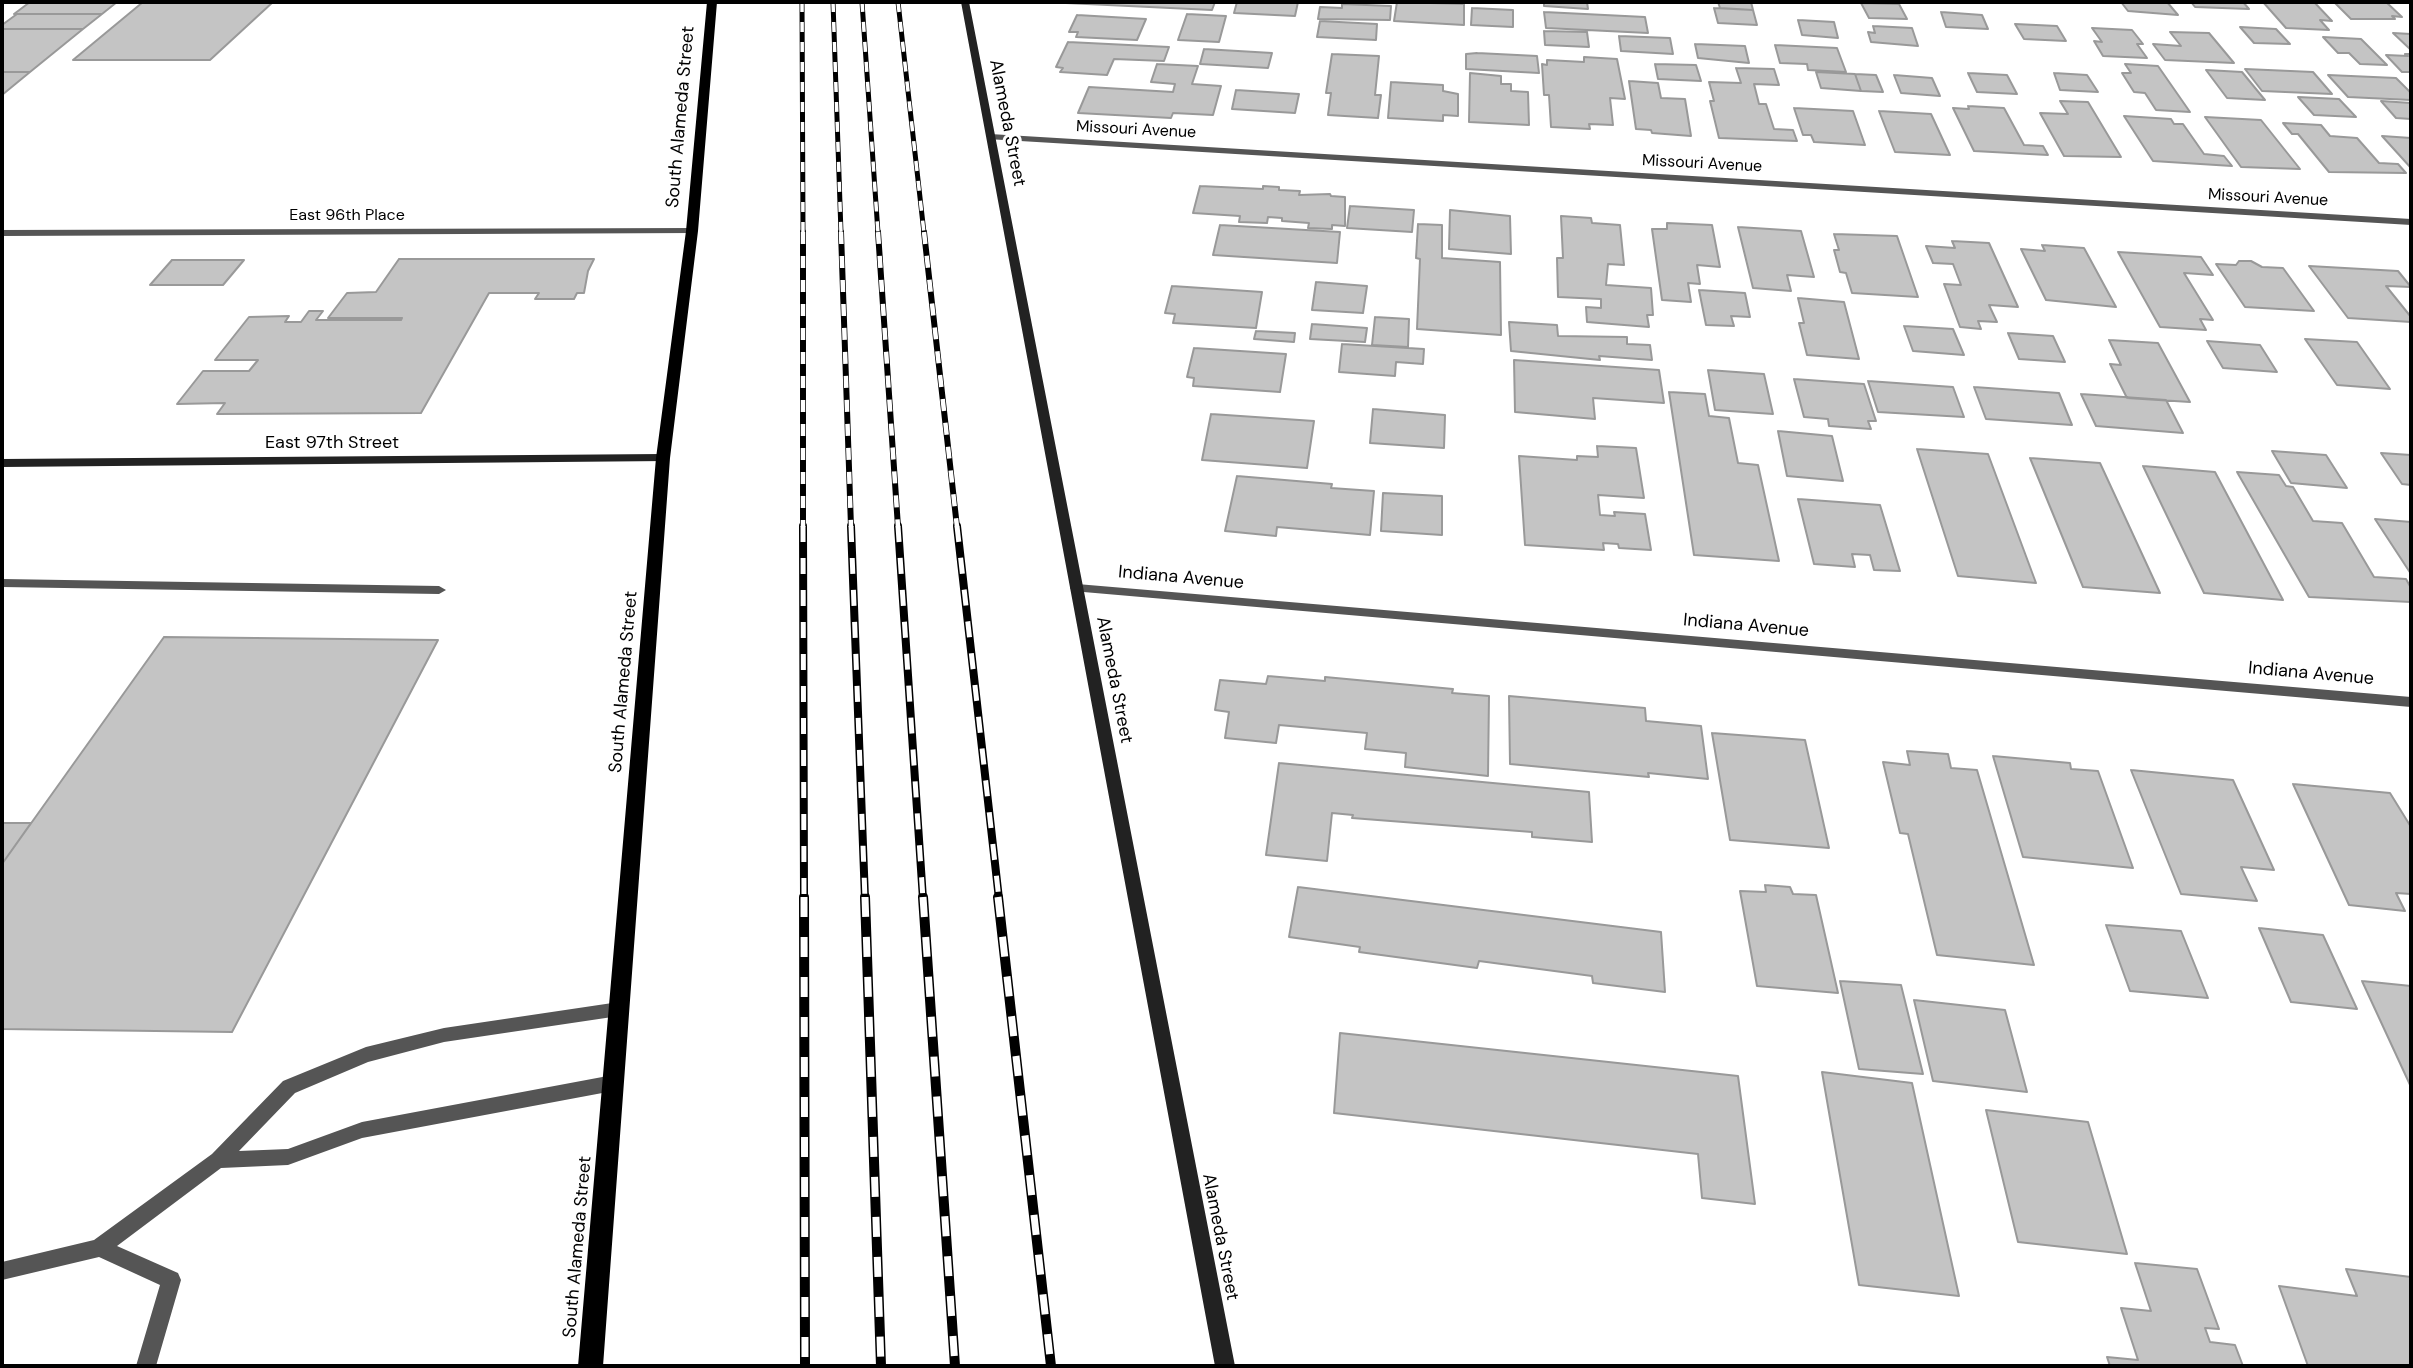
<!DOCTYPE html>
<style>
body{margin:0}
#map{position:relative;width:2413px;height:1368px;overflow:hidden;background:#fff;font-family:"DM Sans",sans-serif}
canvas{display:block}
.frame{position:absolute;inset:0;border:4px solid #000;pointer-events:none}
</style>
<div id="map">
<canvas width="2413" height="1368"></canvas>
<div class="frame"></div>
</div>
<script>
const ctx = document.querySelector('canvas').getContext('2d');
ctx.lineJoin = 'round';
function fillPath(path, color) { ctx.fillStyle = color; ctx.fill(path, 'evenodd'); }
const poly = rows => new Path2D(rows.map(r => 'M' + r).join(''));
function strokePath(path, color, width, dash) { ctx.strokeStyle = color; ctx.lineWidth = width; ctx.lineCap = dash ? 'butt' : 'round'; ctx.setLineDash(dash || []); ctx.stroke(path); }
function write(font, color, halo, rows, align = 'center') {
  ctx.font = font + ' "DM Sans",sans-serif'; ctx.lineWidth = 6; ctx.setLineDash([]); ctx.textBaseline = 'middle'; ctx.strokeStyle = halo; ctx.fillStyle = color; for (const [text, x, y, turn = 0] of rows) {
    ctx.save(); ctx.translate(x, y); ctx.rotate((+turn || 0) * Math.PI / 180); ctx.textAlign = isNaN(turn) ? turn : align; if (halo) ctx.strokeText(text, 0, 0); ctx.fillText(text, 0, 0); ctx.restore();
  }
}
const building = poly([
 [30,2,117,2,102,14,14,14,30,2],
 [143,2,273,2,210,60,73,60,143,2],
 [1045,2,1215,2,1212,10,1045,2],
 [1237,2,1298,2,1295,16,1234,13,1237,2],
 [1397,2,1464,4,1464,25,1394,21,1397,2],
 [1544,2,1587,2,1588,9,1544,6,1544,2],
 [1718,2,1751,2,1753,10,1720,8,1718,2],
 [2121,2,2167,2,2178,15,2128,11,2121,2],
 [2191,2,2243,2,2249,9,2195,7,2191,2],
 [2263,2,2314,2,2332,21,2320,20,2329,30,2286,28,2263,2],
 [2334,2,2386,2,2402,17,2392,16,2395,19,2351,19,2334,2],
 [1861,3,1899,4,1907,19,1869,18,1861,3],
 [1342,4,1391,6,1390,20,1318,19,1320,7,1342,8,1342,4],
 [1472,8,1513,10,1513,27,1471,25,1472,8],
 [1714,8,1753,10,1757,25,1718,23,1714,8],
 [1544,12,1645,17,1648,33,1546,28,1544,12],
 [1941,12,1982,15,1988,29,1946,27,1941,12],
 [17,14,102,14,83,29,2,29,2,25,17,14],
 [1187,14,1226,16,1219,42,1178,40,1187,14],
 [1077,15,1146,19,1137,40,1076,37,1078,32,1069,32,1077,15],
 [1798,20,1834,22,1838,38,1802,35,1798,20],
 [1320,21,1377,24,1376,40,1317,37,1320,21],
 [2015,24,2057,26,2066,41,2024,39,2015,24],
 [1873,26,1912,28,1918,46,1871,42,1868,32,1875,33,1873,26],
 [2240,27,2276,29,2290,44,2254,43,2240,27],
 [2092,28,2132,30,2143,44,2137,44,2147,58,2103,56,2094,41,2102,42,2092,28],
 [2,29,83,29,30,72,2,72,2,29],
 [1544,31,1587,32,1589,47,1545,45,1544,31],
 [2170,32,2209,33,2234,63,2165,60,2153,44,2181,46,2170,32],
 [2393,33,2411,34,2411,50,2393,33],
 [1619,36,1670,38,1673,54,1621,51,1619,36],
 [2323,37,2361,39,2387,65,2360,64,2349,53,2338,53,2323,37],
 [1068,42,1169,47,1164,61,1114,59,1107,75,1060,72,1063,68,1056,67,1068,42],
 [1695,44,1745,46,1749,63,1698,58,1695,44],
 [1775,45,1837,48,1846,72,1808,70,1807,64,1780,63,1775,45],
 [1204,49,1272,53,1268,68,1200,64,1204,49],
 [1477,53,1537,56,1539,73,1466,69,1466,54,1477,53],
 [1332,54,1379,56,1375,95,1381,95,1378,118,1328,115,1331,93,1326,93,1332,54],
 [2405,54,2411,54,2411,72,2402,72,2386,55,2408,56,2405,54],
 [1584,57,1617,59,1625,99,1610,98,1613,125,1589,124,1590,129,1551,127,1549,95,1544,95,1542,64,1547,65,1547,60,1584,62,1584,57],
 [1157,64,1198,66,1192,84,1221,86,1213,115,1173,113,1171,118,1078,113,1089,87,1173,92,1175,84,1151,82,1157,64],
 [1655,64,1696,65,1701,81,1658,79,1655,64],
 [2125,64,2158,66,2190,112,2156,110,2145,93,2134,92,2122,73,2131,73,2125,64],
 [1736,68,1774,69,1779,85,1754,84,1759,104,1766,104,1774,129,1793,130,1797,141,1719,138,1710,101,1714,101,1709,82,1741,83,1736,68],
 [2245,69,2313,72,2332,94,2262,91,2245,69],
 [2206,70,2242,72,2265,100,2227,98,2206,70],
 [2,72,30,72,2,95,2,72],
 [1816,72,1855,74,1861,91,1821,88,1816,72],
 [1470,73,1501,76,1501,84,1511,84,1511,91,1528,92,1529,125,1469,122,1470,73],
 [1968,73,2007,75,2017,94,1977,92,1968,73],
 [2054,73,2087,75,2098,92,2060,90,2054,73],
 [1855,74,1876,75,1883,92,1861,91,1855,74],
 [1894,75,1932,78,1940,96,1901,93,1894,75],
 [2328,75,2396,78,2411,93,2411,100,2348,97,2328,75],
 [1629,81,1658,83,1661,98,1685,99,1691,136,1652,133,1651,130,1636,129,1629,81],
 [1391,82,1443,85,1443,91,1458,94,1458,116,1443,115,1443,121,1388,118,1391,82],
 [1236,90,1299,94,1295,113,1232,109,1236,90],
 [2298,97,2339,99,2356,117,2314,115,2298,97],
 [2060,101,2088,102,2121,157,2064,156,2040,113,2068,114,2060,101],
 [2381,101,2411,103,2411,119,2396,118,2381,101],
 [1968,106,2004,108,2024,145,2043,146,2048,155,1974,151,1953,108,1969,109,1968,106],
 [1794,108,1853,111,1865,145,1814,142,1811,135,1803,135,1794,108],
 [1879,111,1931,114,1950,155,1895,152,1879,111],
 [2124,116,2171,119,2174,124,2183,124,2204,154,2224,156,2232,166,2153,161,2124,116],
 [2205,117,2261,120,2300,169,2241,167,2205,117],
 [2283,123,2321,125,2330,136,2357,138,2379,163,2398,164,2406,173,2329,172,2298,134,2292,134,2283,123],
 [2382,136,2411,138,2411,168,2382,136],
 [1200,186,1263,189,1263,186,1279,187,1279,190,1300,191,1299,195,1330,194,1331,196,1345,197,1345,226,1332,225,1332,229,1308,228,1309,223,1282,221,1282,218,1268,217,1267,223,1239,222,1240,216,1193,213,1200,186],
 [1350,206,1414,210,1412,232,1347,228,1350,206],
 [1450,210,1510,216,1511,254,1449,249,1450,210],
 [1561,216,1591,218,1592,223,1620,225,1624,265,1608,264,1606,285,1651,288,1653,315,1647,315,1649,327,1587,322,1586,307,1601,308,1601,299,1558,297,1557,258,1563,258,1561,216],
 [1667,223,1712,225,1720,267,1697,265,1700,284,1688,283,1691,302,1662,300,1652,229,1667,229,1667,223],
 [1418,224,1442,225,1442,258,1500,262,1501,335,1417,329,1420,259,1416,258,1418,224],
 [1220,225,1340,232,1337,263,1213,255,1220,225],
 [1738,227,1801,231,1814,277,1787,275,1791,291,1753,288,1738,227],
 [1834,234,1897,236,1918,297,1852,293,1846,273,1840,272,1834,250,1839,250,1834,234],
 [1952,241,1989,243,2018,307,1989,305,1997,322,1978,321,1981,329,1960,327,1944,284,1961,285,1953,264,1933,263,1926,246,1955,248,1952,241],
 [2042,245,2084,248,2116,307,2046,300,2021,249,2045,251,2042,245],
 [2118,252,2201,257,2213,275,2184,273,2213,320,2200,319,2206,330,2160,327,2118,252],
 [399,259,594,259,588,271,584,293,577,293,574,299,535,299,539,293,489,293,421,413,217,414,225,403,177,404,203,371,249,371,258,360,215,360,249,317,289,316,285,322,301,322,309,311,323,311,316,320,401,320,402,318,328,318,347,293,376,292,399,259],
 [172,260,244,260,223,285,150,285,172,260],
 [2239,261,2251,261,2262,267,2283,268,2314,311,2245,307,2216,264,2236,265,2239,261],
 [2309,266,2398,271,2411,287,2386,286,2411,317,2411,322,2348,318,2309,266],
 [1316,282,1367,286,1363,313,1312,310,1316,282],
 [1172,286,1262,292,1256,328,1173,323,1175,314,1165,313,1172,286],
 [1699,290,1745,293,1750,317,1731,316,1734,326,1706,325,1699,290],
 [1798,298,1844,302,1859,359,1807,355,1799,323,1804,323,1798,298],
 [1375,317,1409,319,1408,347,1372,345,1375,317],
 [1509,322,1557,325,1558,336,1627,337,1627,344,1650,345,1652,360,1599,356,1600,360,1511,351,1509,322],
 [1312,324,1367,328,1365,342,1310,339,1312,324],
 [1904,326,1953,329,1964,355,1913,351,1904,326],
 [1256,331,1295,333,1294,342,1254,339,1256,331],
 [2008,333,2053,336,2065,362,2019,359,2008,333],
 [2305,339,2357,342,2390,389,2337,385,2305,339],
 [2109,340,2158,343,2190,402,2127,398,2110,364,2121,365,2109,340],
 [2207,341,2260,345,2277,372,2223,368,2207,341],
 [1342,344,1424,349,1423,364,1396,362,1395,376,1339,372,1342,344],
 [1194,348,1286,354,1280,392,1193,386,1194,378,1187,377,1194,348],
 [1514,360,1659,370,1664,403,1593,398,1595,419,1515,412,1514,360],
 [1708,370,1764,374,1773,414,1715,410,1708,370],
 [1794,379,1864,384,1876,421,1868,421,1871,429,1829,426,1828,419,1804,417,1794,379],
 [1868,381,1953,387,1964,417,1878,412,1868,381],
 [1974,387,2059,393,2072,425,1986,419,1974,387],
 [1669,392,1705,394,1709,416,1729,418,1738,463,1758,465,1779,561,1694,555,1669,392],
 [2081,394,2166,400,2183,433,2096,426,2081,394],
 [1373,409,1445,415,1444,448,1370,443,1373,409],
 [1211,414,1314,421,1307,468,1202,460,1211,414],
 [1778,431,1832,436,1843,481,1787,476,1778,431],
 [1597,446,1636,448,1644,498,1598,495,1600,515,1615,516,1614,512,1645,514,1651,550,1619,548,1618,544,1603,543,1604,550,1525,545,1519,456,1577,460,1577,456,1598,457,1597,446],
 [1917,449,1988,454,2036,583,1958,576,1917,449],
 [2272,451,2326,455,2347,488,2291,483,2272,451],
 [2381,453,2411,455,2411,485,2402,484,2381,453],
 [2030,458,2100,463,2160,593,2083,587,2030,458],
 [2143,466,2215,472,2283,600,2204,593,2143,466],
 [2237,472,2279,475,2286,486,2293,487,2313,521,2342,523,2374,577,2406,579,2411,588,2411,602,2309,597,2237,472],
 [1237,476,1332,484,1331,488,1374,491,1370,535,1277,527,1276,536,1225,531,1237,476],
 [1383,493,1442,496,1442,535,1381,531,1383,493],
 [1798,499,1880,505,1900,571,1874,570,1870,555,1852,554,1855,567,1814,564,1798,499],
 [2375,519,2411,522,2411,574,2375,519],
 [164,637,438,640,232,1032,2,1029,2,864,164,637],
 [1268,676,1325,681,1325,677,1453,689,1452,693,1489,696,1488,776,1405,767,1406,753,1365,749,1367,733,1279,725,1276,743,1225,738,1229,712,1215,710,1220,680,1266,684,1268,676],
 [1509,696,1645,708,1646,721,1701,726,1708,779,1648,773,1649,777,1510,764,1509,696],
 [1712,733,1805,740,1829,848,1730,840,1712,733],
 [1907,751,1948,754,1951,768,1977,770,2034,965,1937,955,1908,834,1900,833,1883,762,1910,765,1907,751],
 [1993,756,2070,763,2071,769,2098,771,2133,868,2023,857,1993,756],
 [1279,763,1589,792,1592,842,1532,837,1532,832,1352,818,1353,815,1332,813,1327,861,1266,855,1279,763],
 [2131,770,2233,780,2274,870,2241,867,2257,901,2181,894,2131,770],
 [2293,784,2390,793,2411,827,2411,894,2396,893,2405,911,2349,905,2293,784],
 [2,823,31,823,2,864,2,823],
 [1765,885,1790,887,1793,894,1816,895,1838,993,1757,986,1740,891,1766,892,1765,885],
 [1298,887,1661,932,1665,992,1593,983,1592,976,1479,961,1477,968,1359,952,1360,947,1289,937,1298,887],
 [2106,925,2181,931,2208,998,2130,991,2106,925],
 [2259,928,2323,935,2357,1009,2291,1002,2259,928],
 [1840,981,1901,985,1923,1074,1859,1069,1840,981],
 [2362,981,2411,986,2411,1087,2362,981],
 [1914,1000,2005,1010,2027,1092,1933,1081,1914,1000],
 [1340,1033,1738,1076,1755,1204,1702,1198,1698,1154,1334,1113,1340,1033],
 [1822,1072,1912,1083,1959,1296,1859,1285,1822,1072],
 [1986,1110,2088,1122,2127,1254,2018,1242,1986,1110],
 [2135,1263,2197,1269,2219,1329,2205,1328,2210,1342,2235,1345,2243,1366,2110,1366,2107,1357,2138,1360,2121,1308,2151,1311,2135,1263],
 [2346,1269,2411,1277,2411,1366,2308,1366,2279,1286,2357,1296,2346,1269]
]);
fillPath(building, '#c4c4c4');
strokePath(building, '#999', 2);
fillPath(poly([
 [2,579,439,586,446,590,439,594,2,587,2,579],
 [619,1002,625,1004,627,1009,625,1014,619,1016,444,1042,368,1062,295,1093,239,1151,288,1149,362,1122,613,1075,619,1077,622,1083,619,1089,613,1091,362,1138,288,1165,221,1168,117,1246,178,1273,181,1280,156,1366,136,1366,160,1285,99,1257,2,1280,2,1262,94,1240,212,1154,283,1081,366,1047,444,1028,619,1002]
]), '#555');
fillPath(poly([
 [990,134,2411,219,2411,225,987,139,987,135,990,134],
 [692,228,696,229,696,233,2,236,2,230,692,228],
 [1077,584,2411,697,2411,707,1072,591,1070,588,1072,585,1077,584]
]), '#555');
fillPath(poly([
 [961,2,969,2,1235,1366,1215,1366,961,2],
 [663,454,667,455,669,458,667,461,2,467,2,459,663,454]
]), '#222');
fillPath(poly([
 [707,2,717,2,698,231,670,458,603,1366,578,1366,656,458,686,231,707,2]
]), '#000');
const railFar3 = poly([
 [802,2,803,233],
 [833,2,841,233],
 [862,2,878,233],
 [898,2,924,233]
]);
const railFar2 = poly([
 [803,232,803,527],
 [841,232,851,527],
 [878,232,898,527],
 [924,232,957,527]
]);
const railFar1 = poly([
 [803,526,804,899],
 [851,526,865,899],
 [898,526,923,899],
 [957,526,999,899]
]);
const rail = poly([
 [804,897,805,1366],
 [865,897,881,1366],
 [923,897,955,1366],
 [998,897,1051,1366]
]);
strokePath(railFar3, '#000', 5);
strokePath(railFar2, '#000', 6);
strokePath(railFar1, '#000', 8);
strokePath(rail, '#000', 10);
strokePath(railFar3, '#fff', 3.5, [10]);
strokePath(railFar2, '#fff', 4.5, [12]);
strokePath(railFar1, '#fff', 5, [16]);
strokePath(rail, '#fff', 7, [20]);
write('16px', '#000', '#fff', [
 ["Missouri Avenue",1136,130,3],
 ["Missouri Avenue",1702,164,3],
 ["Missouri Avenue",2268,198,3],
 ["East 96th Place",347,216]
]);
write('18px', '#000', '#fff', [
 ["South Alameda Street",681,117,-85],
 ["Alameda Street",1007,123,79],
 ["East 97th Street",332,443],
 ["Indiana Avenue",1181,578,5],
 ["Indiana Avenue",1746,626,5],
 ["Indiana Avenue",2311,674,5],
 ["Alameda Street",1114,680,79],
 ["South Alameda Street",624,682,-85],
 ["Alameda Street",1220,1237,79],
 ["South Alameda Street",578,1247,-85]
]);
</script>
